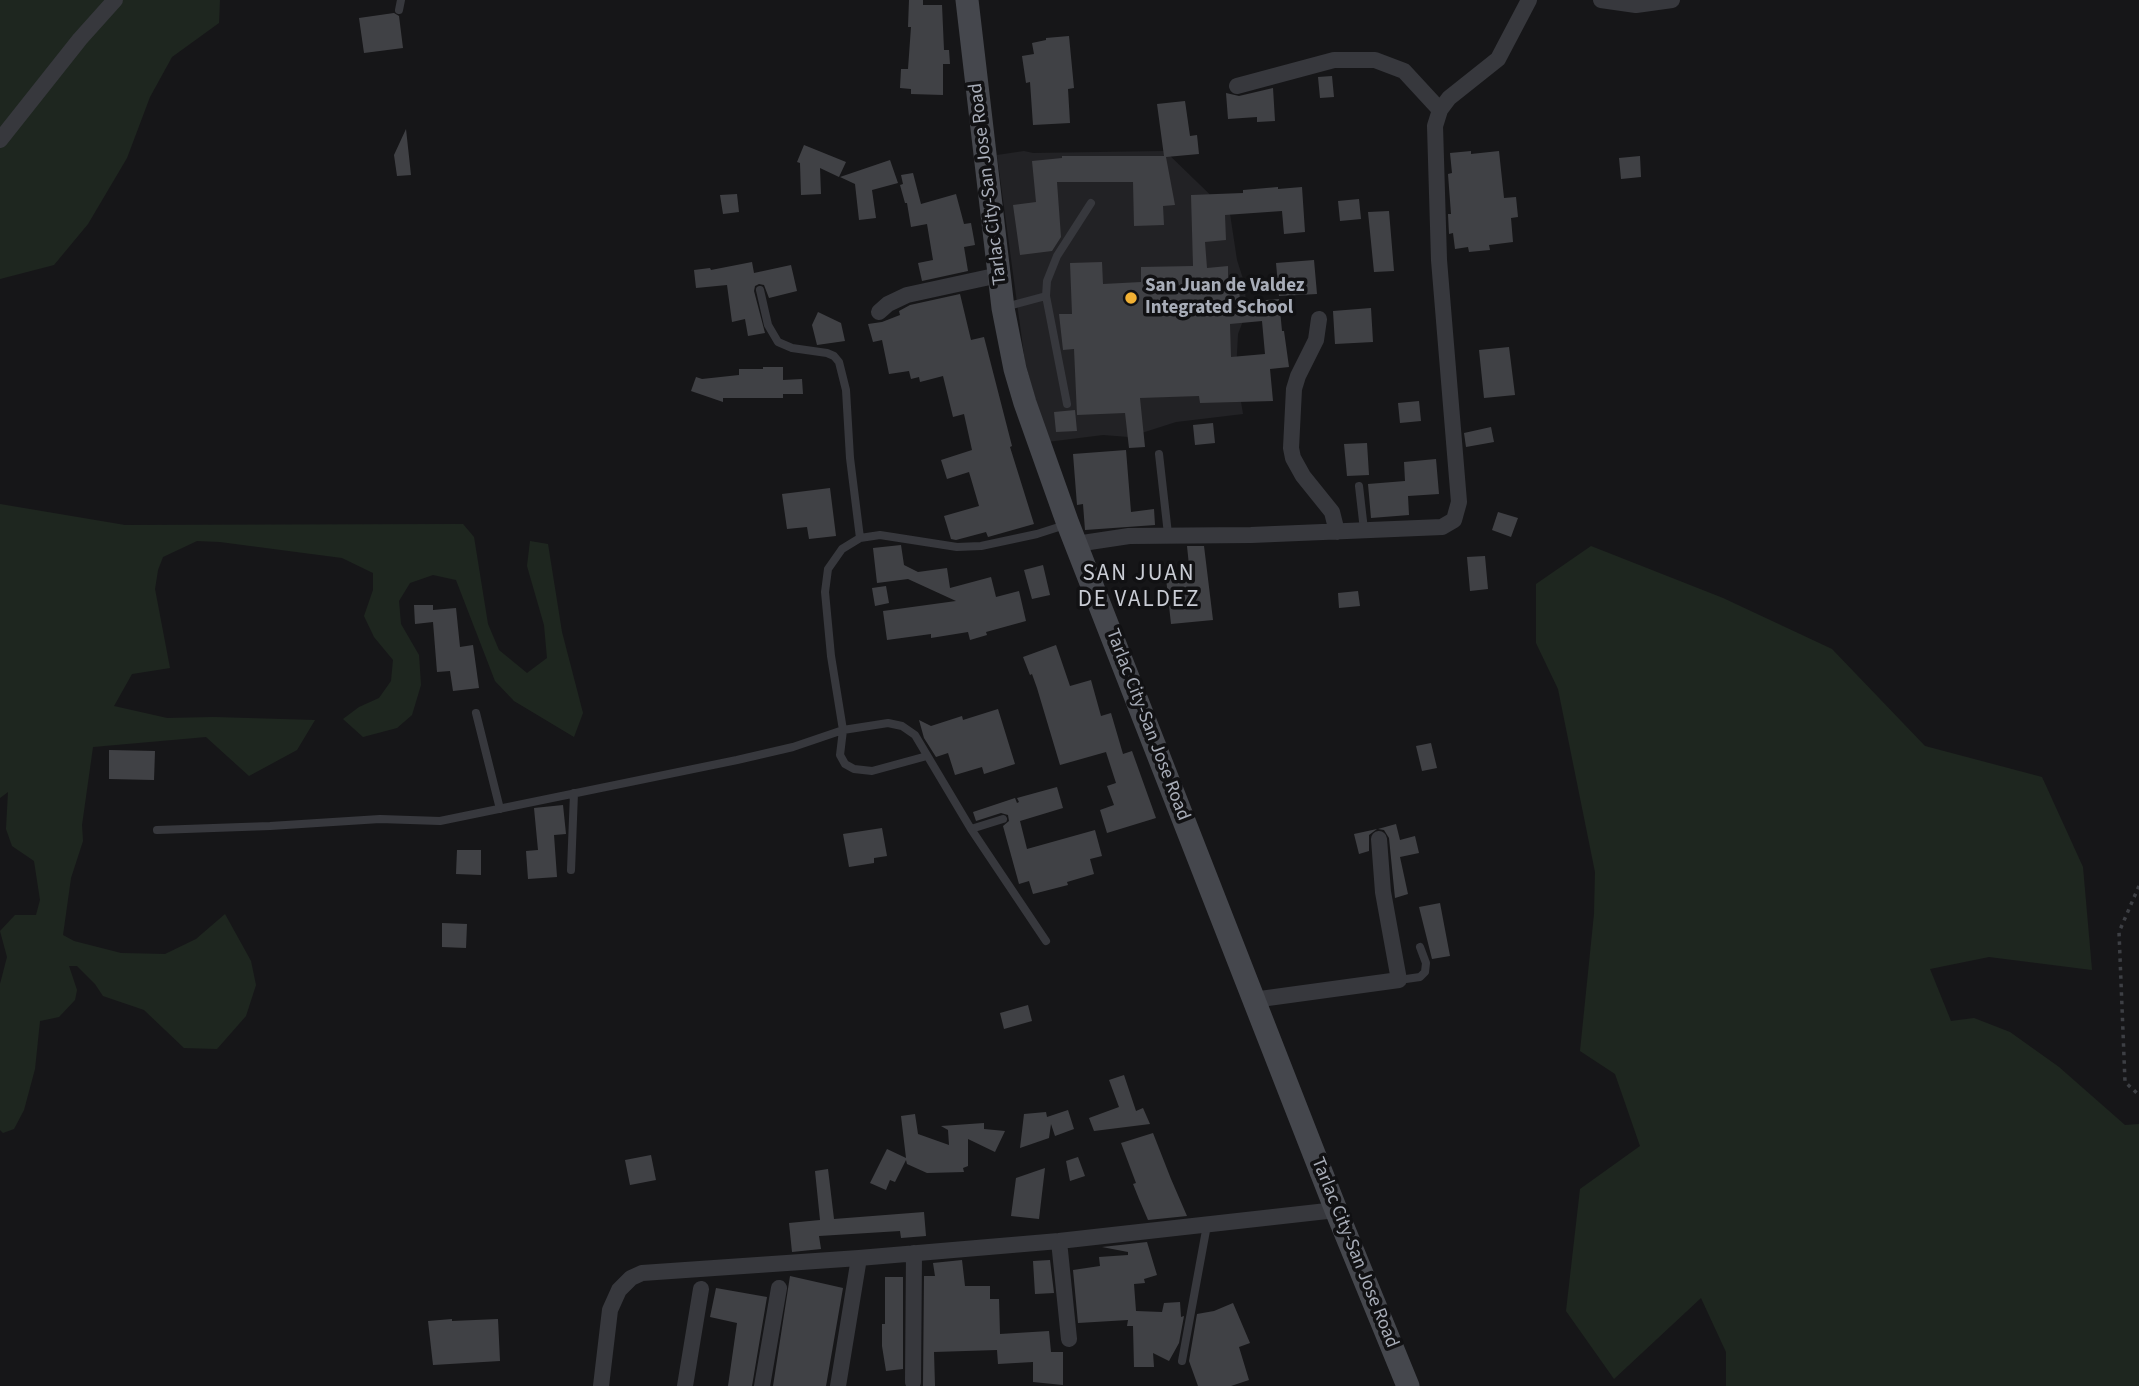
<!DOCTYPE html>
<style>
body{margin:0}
canvas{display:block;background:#161618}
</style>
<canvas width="2139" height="1386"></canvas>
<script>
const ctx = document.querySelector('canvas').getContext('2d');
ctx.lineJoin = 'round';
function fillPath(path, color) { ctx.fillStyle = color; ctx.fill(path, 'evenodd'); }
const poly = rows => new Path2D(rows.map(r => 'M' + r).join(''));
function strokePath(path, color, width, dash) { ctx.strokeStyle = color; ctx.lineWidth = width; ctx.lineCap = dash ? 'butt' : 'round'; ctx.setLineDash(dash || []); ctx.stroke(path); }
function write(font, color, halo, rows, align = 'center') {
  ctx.font = font + ' "Source Sans 3",sans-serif'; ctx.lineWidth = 7; ctx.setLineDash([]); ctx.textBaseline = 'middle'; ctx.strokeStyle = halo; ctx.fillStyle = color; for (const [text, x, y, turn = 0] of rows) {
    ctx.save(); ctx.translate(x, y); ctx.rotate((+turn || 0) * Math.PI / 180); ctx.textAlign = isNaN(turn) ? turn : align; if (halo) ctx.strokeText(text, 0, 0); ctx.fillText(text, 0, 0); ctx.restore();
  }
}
fillPath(poly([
 [1024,151,1033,153,1165,151,1230,214,1237,260,1245,285,1246,313,1238,334,1236,371,1243,414,1176,422,1129,437,1103,435,1047,442,1025,362,997,155]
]), '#222225');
fillPath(poly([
 [0,0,220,0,219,23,172,57,150,97,127,158,88,224,54,265,0,279],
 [0,504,125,525,463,524,474,537,488,624,499,650,527,673,547,658,544,625,527,566,530,541,548,544,562,632,583,713,574,737,514,701,495,681,456,580,433,575,410,583,399,601,401,624,419,655,421,685,412,715,397,728,363,737,343,719,359,707,379,698,391,681,393,660,374,637,364,616,373,590,373,573,342,558,220,542,197,541,163,557,158,570,155,589,170,668,132,674,114,706,167,718,214,717,315,720,297,750,249,776,206,737,93,747,82,825,83,841,71,878,63,935,74,941,121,953,165,954,196,939,225,914,251,961,256,985,246,1016,217,1049,184,1048,144,1010,103,996,95,984,77,966,69,966,77,990,75,1000,59,1017,40,1021,35,1069,24,1110,14,1129,3,1133,0,1130,0,984,7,957,0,931,15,915,36,915,40,900,34,861,12,846,6,829,8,792,0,798],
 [1591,546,1723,598,1832,649,1925,746,2042,777,2083,867,2092,970,1989,957,1930,969,1951,1021,1974,1018,2010,1032,2059,1067,2125,1125,2139,1124,2139,1386,1726,1386,1726,1352,1701,1298,1614,1379,1566,1311,1580,1189,1640,1146,1615,1074,1580,1051,1594,914,1595,872,1558,689,1536,643,1536,584]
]), '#1e261f');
fillPath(poly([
 [909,0,923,0,923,5,942,5,944,50,949,50,950,64,943,64,943,95,911,94,911,89,900,88,901,69,908,69,911,27,908,27],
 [394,13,399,16,403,48,364,53,359,18],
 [1069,36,1074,88,1068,89,1070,123,1033,125,1030,82,1026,83,1022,56,1034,54,1032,43,1046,40,1046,38],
 [1332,76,1334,97,1320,98,1318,77],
 [1273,88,1275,121,1257,122,1257,117,1228,119,1226,93,1239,96],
 [1185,101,1190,136,1197,135,1199,154,1166,157,1175,205,1163,206,1164,225,1134,226,1133,182,1057,182,1061,237,1052,251,1020,255,1013,205,1036,202,1032,161,1062,158,1062,156,1164,156,1157,104],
 [406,129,411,175,397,176,394,155],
 [804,145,846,162,839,177,820,168,821,194,801,195,800,163,797,162],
 [1471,151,1471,154,1499,151,1504,198,1516,197,1518,217,1511,218,1513,242,1489,245,1490,250,1469,252,1468,247,1455,249,1453,233,1449,234,1448,214,1451,214,1448,174,1452,173,1450,153],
 [1640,156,1641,177,1621,179,1619,158],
 [890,160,898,183,872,190,876,218,859,220,855,184,840,177],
 [913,173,921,204,956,194,964,224,971,223,975,245,964,247,968,271,922,281,918,263,933,260,927,224,911,227,907,203,905,203,900,185,903,184,901,175],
 [1278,187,1278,189,1302,187,1305,232,1284,234,1282,211,1225,215,1226,240,1205,242,1207,268,1228,266,1228,287,1239,286,1240,302,1279,299,1282,331,1284,331,1289,367,1270,369,1273,401,1200,403,1199,396,1140,398,1145,447,1129,448,1125,413,1077,415,1074,349,1063,350,1059,314,1072,314,1070,263,1102,262,1103,284,1141,282,1141,267,1193,266,1191,195,1243,193,1243,190],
 [1262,321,1265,354,1231,357,1230,324],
 [737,194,739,212,723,214,720,195],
 [1359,199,1361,219,1340,221,1338,201],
 [1389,211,1394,271,1374,272,1368,212],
 [1314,260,1317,294,1279,296,1276,263],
 [752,262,754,273,791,265,797,291,769,298,764,285,759,284,755,286,754,291,765,333,748,336,745,319,732,322,727,285,696,288,694,270,710,268,711,270],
 [960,294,971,340,984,337,1012,446,1010,447,1034,524,988,537,986,532,956,540,951,539,944,516,979,506,969,472,947,479,941,460,972,450,964,414,953,417,943,376,920,382,919,377,911,379,909,371,889,374,882,340,873,342,868,324,882,322,900,315,899,311,910,305],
 [1371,308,1373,342,1335,344,1333,311],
 [818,312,841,323,845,341,817,345,812,325],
 [1509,347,1515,395,1484,398,1479,350],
 [763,367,783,367,783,380,802,379,803,394,783,394,783,398,723,398,723,402,691,391,696,377,702,379,739,375,739,369,763,369],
 [1419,401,1421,421,1400,423,1398,403],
 [1075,410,1077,431,1056,432,1054,412],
 [1213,423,1215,443,1195,445,1193,425],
 [1491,427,1494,442,1466,447,1464,433],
 [1367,443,1369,475,1347,476,1344,444],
 [1126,450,1131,512,1154,509,1155,525,1085,530,1083,504,1077,505,1073,454],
 [1436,459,1439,494,1408,496,1409,515,1371,518,1368,484,1405,481,1404,462],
 [830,488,836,536,809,539,807,527,787,529,782,494],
 [1498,512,1518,518,1511,537,1492,530],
 [901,545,904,565,918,572,947,568,950,588,991,577,996,597,1019,591,1026,621,986,632,987,635,970,640,968,632,931,638,931,634,887,640,883,611,956,601,908,579,877,583,873,548],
 [1187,546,1204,546,1213,620,1171,624,1166,578,1190,575],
 [1485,556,1488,589,1470,591,1467,557],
 [1043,565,1050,595,1032,599,1024,570],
 [886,586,889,603,875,606,872,588],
 [1358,591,1360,606,1339,608,1338,593],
 [414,605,433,605,433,610,456,608,460,647,473,645,479,688,453,691,450,671,437,672,433,622,415,624],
 [1056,645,1070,686,1091,680,1101,716,1111,713,1123,754,1132,751,1156,818,1107,833,1100,810,1114,805,1107,786,1116,783,1106,752,1060,765,1037,688,1032,674,1030,675,1023,657],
 [998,709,1015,764,984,774,982,767,955,775,948,753,936,757,924,738,919,720,931,726,962,716,963,720],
 [1431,743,1437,768,1422,771,1416,746],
 [109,750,155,751,154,780,109,779],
 [1057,787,1063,808,1020,821,1027,849,1095,830,1102,856,1090,859,1094,874,1067,882,1068,885,1033,894,1029,881,1019,884,1003,826,1009,821,1008,815,1001,813,976,821,973,812,1015,798,1017,803,1019,802,1017,798],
 [563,805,566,834,554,835,557,877,528,879,526,851,538,850,534,808],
 [1396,824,1400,840,1415,836,1419,853,1400,857,1408,894,1395,898,1389,838,1384,830,1378,829],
 [882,828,887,856,874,858,874,863,849,867,843,834],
 [1377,829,1369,835,1369,851,1359,854,1354,834],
 [457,850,481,850,481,875,456,874],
 [1440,903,1450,956,1432,959,1419,907],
 [442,923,467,924,466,948,442,947],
 [1028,1005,1032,1021,1004,1029,1000,1013],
 [1124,1075,1136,1111,1143,1108,1150,1124,1094,1131,1089,1118,1119,1107,1109,1080],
 [1068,1110,1074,1129,1055,1136,1051,1124,1049,1138,1020,1148,1024,1114,1046,1112,1047,1117],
 [915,1114,918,1134,949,1145,948,1130,941,1126,984,1123,984,1129,1005,1131,995,1152,968,1139,968,1166,963,1168,964,1172,927,1173,907,1164,906,1160,895,1182,890,1180,886,1190,870,1183,887,1149,906,1158,901,1116],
 [1153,1133,1171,1179,1187,1216,1148,1220,1139,1199,1133,1184,1136,1183,1121,1143],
 [651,1155,656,1180,630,1185,625,1160],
 [1078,1157,1085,1176,1070,1181,1066,1161],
 [1045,1168,1039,1219,1011,1216,1016,1178],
 [828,1169,834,1219,924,1212,926,1236,901,1238,900,1231,819,1236,821,1249,792,1252,789,1223,820,1220,815,1171],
 [1147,1242,1157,1275,1144,1279,1145,1283,1134,1284,1136,1311,1162,1312,1164,1303,1180,1302,1181,1317,1184,1316,1179,1343,1169,1361,1153,1353,1154,1367,1134,1367,1133,1326,1127,1326,1128,1320,1078,1323,1073,1270,1100,1266,1099,1257,1128,1255,1128,1252,1102,1247],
 [962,1260,965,1286,990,1286,990,1299,999,1299,1000,1334,1049,1331,1051,1352,1063,1352,1063,1385,1033,1382,1033,1362,998,1364,997,1350,934,1352,935,1386,923,1386,924,1276,935,1276,933,1263],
 [1050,1260,1054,1293,1035,1294,1033,1261],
 [790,1276,843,1288,826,1386,773,1386],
 [885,1277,903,1277,903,1369,886,1371,882,1346,882,1324,885,1324],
 [716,1288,767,1297,752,1386,728,1386,737,1323,710,1317],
 [1233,1303,1250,1343,1239,1347,1249,1380,1231,1386,1198,1386,1189,1361,1197,1314,1214,1311],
 [452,1319,452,1321,498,1319,500,1361,433,1365,428,1321]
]), '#404145');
strokePath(poly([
 [2139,886,2119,932,2125,1082,2139,1095]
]), '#3d3f44', 3.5, [3.5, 5]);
strokePath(poly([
 [399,10,401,0],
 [760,290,768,325,778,342,792,348,827,353,834,356,839,362,846,390,850,458,860,538],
 [1005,307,1046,296],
 [1067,404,1046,296,1047,281,1057,256,1091,203],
 [1159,454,1168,534],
 [1359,486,1364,530],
 [476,713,500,809],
 [927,756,872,771,854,769,845,764,840,755,843,730,888,723,902,726,915,735,971,829,1046,941],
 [971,829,1003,819],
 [157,830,270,826,380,819,440,821,737,760,793,747,843,730,831,656,825,592,828,569,842,549,860,538,880,535,957,547,981,546,1037,534,1065,525],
 [571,870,574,793],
 [1399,980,1420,977,1425,972,1426,963,1420,947],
 [1182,1361,1207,1225]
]), '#37383d', 8);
strokePath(poly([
 [1601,0,1636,5,1672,0],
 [1237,86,1334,60,1375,60,1404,71,1440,110],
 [0,140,80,39,115,0],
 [879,312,888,304,907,295,999,275],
 [1319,319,1316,340,1298,376,1294,389,1291,448,1293,458,1303,476,1332,512,1337,532],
 [1076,544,1129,536,1251,535,1442,527,1454,520,1459,502,1439,260,1435,126,1440,110,1449,98,1498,59,1529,0],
 [1253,1000,1399,980,1383,892,1379,839],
 [1059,1241,1069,1339],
 [913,1382,914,1253],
 [601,1386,610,1310,619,1290,631,1278,642,1273,859,1258,1059,1241,1336,1210],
 [685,1386,701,1289],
 [762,1386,779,1288],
 [838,1386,859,1258]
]), '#37383d', 16);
strokePath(poly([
 [967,0,1003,308,1015,369,1025,403,1068,524,1336,1210,1408,1386]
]), '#45474d', 23);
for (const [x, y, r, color] of [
 [1131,298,7,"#f2b134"]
]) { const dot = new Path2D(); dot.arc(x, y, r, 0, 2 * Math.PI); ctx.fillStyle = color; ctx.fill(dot); strokePath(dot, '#111113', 2.5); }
write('19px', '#a8adb8', '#111113', [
 ["Tarlac City-San Jose Road",989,184,-97],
 ["Tarlac City-San Jose Road",1147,725,69],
 ["Tarlac City-San Jose Road",1354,1253,68]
]);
write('bold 19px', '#a8adb8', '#111113', [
 ["San Juan de Valdez",1145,287],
 ["Integrated School",1145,309]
], 'left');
ctx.letterSpacing = '2px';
write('23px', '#c9ccd4', '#111113', [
 ["SAN JUAN",1139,575],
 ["DE VALDEZ",1139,601]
]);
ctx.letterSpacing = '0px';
</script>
